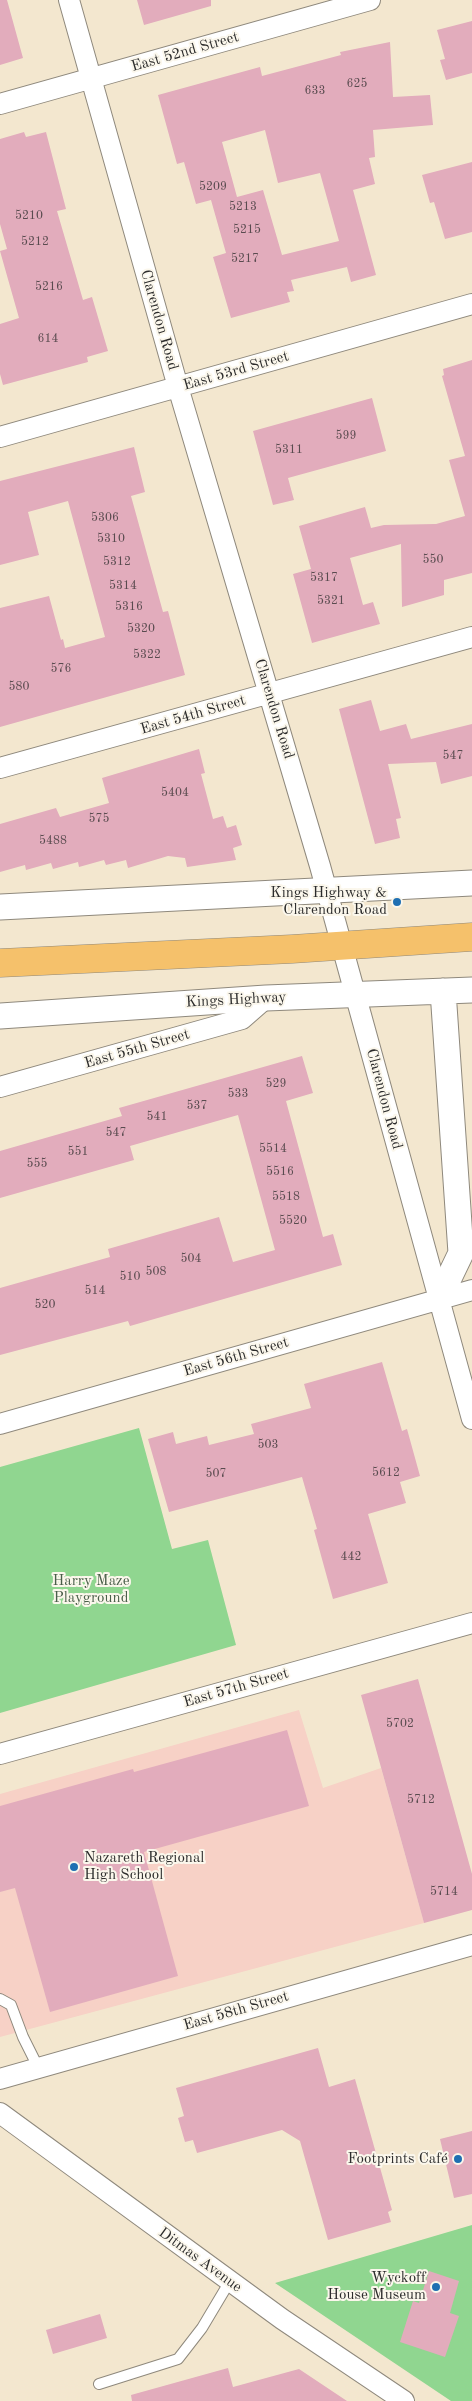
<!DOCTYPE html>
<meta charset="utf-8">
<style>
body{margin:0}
canvas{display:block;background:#f3e7cf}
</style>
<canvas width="472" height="2401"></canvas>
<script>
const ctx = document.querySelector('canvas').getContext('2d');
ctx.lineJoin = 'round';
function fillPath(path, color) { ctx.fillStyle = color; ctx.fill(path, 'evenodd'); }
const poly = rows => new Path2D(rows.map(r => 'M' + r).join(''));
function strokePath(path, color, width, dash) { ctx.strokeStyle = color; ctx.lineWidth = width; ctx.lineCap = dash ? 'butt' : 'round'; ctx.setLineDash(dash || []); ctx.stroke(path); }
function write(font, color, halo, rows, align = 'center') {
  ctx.font = font + ' "Old Standard TT",serif'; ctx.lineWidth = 4; ctx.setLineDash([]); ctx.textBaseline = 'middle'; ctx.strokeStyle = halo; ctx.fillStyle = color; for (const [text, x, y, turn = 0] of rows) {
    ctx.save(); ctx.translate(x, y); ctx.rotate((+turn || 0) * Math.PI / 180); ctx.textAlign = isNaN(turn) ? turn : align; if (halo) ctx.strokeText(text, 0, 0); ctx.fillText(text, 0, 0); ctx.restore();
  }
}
fillPath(poly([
 [299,1710,323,1788,381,1768,424,1923,0,2037,0,1794]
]), '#f7d1c6');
fillPath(poly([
 [139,1428,172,1549,208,1540,236,1645,0,1713,0,1467],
 [472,2225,472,2401,451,2401,275,2283]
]), '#90d690');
fillPath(poly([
 [0,0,7,0,23,58,0,65],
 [137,0,211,0,211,6,144,25],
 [472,21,472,73,446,80,440,60,445,59,437,30],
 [390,42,393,97,430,95,433,125,373,130,375,157,369,158,375,184,353,190,376,275,351,282,347,267,291,280,294,291,287,292,290,302,231,318,213,257,226,253,211,200,196,204,184,162,177,164,158,95,260,67,262,76,341,55,340,52],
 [265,130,278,183,320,173,339,241,282,255,263,190,237,197,222,142],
 [24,132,26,137,46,132,66,209,57,211,83,300,92,297,108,351,87,357,88,362,3,385,0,374,0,324,19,318,0,251,7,249,0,224,0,139],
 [472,162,472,232,445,239,434,202,430,203,422,175],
 [472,360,472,573,444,580,444,595,402,607,401,544,350,558,363,605,373,602,380,624,312,643,293,574,311,569,299,526,365,507,371,528,384,525,436,524,465,516,449,460,465,456,442,376,444,375,443,369],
 [372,398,386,451,288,478,294,500,273,505,253,431],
 [134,447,145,492,131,496,163,612,168,611,185,675,0,727,0,608,49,596,61,640,63,639,65,648,105,637,68,501,28,512,39,555,0,565,0,481],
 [371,700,380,731,406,724,411,739,472,724,472,776,441,784,436,762,388,764,401,818,396,819,400,838,375,844,339,709],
 [199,749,205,773,201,774,213,819,223,816,227,828,236,825,242,845,233,848,236,860,187,867,185,858,168,856,128,868,126,860,106,865,104,860,79,867,78,862,53,869,51,863,26,870,25,865,0,872,0,824,56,808,60,817,109,803,102,778],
 [302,1056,313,1093,286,1101,323,1237,333,1234,342,1265,130,1326,128,1321,0,1355,0,1288,110,1257,108,1249,219,1217,233,1262,275,1250,238,1115,130,1146,134,1160,0,1198,0,1151,122,1116,119,1108],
 [382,1362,402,1431,407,1429,420,1476,400,1482,406,1503,368,1514,388,1583,333,1599,314,1530,317,1529,302,1477,169,1512,148,1439,173,1432,176,1444,207,1436,209,1445,254,1434,251,1424,311,1408,304,1384],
 [418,1679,472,1874,472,1910,424,1923,361,1695],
 [287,1730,309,1806,144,1852,178,1976,50,2012,15,1888,0,1892,0,1806,133,1769,134,1772],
 [318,2048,329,2087,355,2079,392,2210,388,2212,391,2222,328,2240,300,2141,282,2130,197,2153,193,2140,185,2142,178,2118,184,2116,176,2088],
 [472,2131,472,2194,454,2198,440,2139],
 [429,2271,459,2281,450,2313,459,2316,445,2357,400,2342,413,2301,419,2303],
 [100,2314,107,2338,53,2354,46,2330],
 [228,2368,233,2387,299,2369,347,2401,132,2401,131,2395]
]), '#e2acbc');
const service = poly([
 [0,1999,11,2005,23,2037,38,2067],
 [99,2384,178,2359,202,2328,230,2281]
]);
const minor = poly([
 [69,0,178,387,320,866,472,1419],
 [0,104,370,0],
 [0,437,472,304],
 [0,768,472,637],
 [0,1087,242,1019,266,998],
 [0,1424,472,1290],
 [0,1754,472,1623],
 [0,2079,472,1945],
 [0,2113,282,2319,404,2401]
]);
const tertiary = poly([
 [0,907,472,883],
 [0,1016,266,998,472,990],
 [439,1299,461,1253,443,991]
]);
const primary = poly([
 [0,963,292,949,472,937]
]);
strokePath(service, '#8f897d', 12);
strokePath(minor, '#8f897d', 22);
strokePath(tertiary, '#8f897d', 27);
strokePath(primary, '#8f897d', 29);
strokePath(service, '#fff', 10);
strokePath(minor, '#fff', 20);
strokePath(tertiary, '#fff', 25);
strokePath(primary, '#f5c16b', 28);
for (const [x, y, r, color] of [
 [397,902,5,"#1f6fb2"],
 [74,1867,5,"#1f6fb2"],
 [458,2159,5,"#1f6fb2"],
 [436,2287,5,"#1f6fb2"]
]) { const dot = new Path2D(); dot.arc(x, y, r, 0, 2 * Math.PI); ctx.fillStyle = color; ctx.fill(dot); strokePath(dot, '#fbf7ec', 2); }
write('12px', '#594b4f', null, [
 ["625",357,84],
 ["633",315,91],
 ["5209",213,187],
 ["5213",243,207],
 ["5210",29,216],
 ["5215",247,230],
 ["5212",35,242],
 ["5217",245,259],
 ["5216",49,287],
 ["614",48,339],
 ["599",346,436],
 ["5311",289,450],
 ["5306",105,518],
 ["5310",111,539],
 ["550",433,560],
 ["5312",117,562],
 ["5317",324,578],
 ["5314",123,586],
 ["5321",331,601],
 ["5316",129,607],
 ["5320",141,629],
 ["5322",147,655],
 ["576",61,669],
 ["580",19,687],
 ["547",453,756],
 ["5404",175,793],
 ["575",99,819],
 ["5488",53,841],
 ["529",276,1084],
 ["533",238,1094],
 ["537",197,1106],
 ["541",157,1117],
 ["547",116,1133],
 ["5514",273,1149],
 ["551",78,1152],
 ["555",37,1164],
 ["5516",280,1172],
 ["5518",286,1197],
 ["5520",293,1221],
 ["504",191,1259],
 ["508",156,1272],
 ["510",130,1277],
 ["514",95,1291],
 ["520",45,1305],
 ["503",268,1445],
 ["5612",386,1473],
 ["507",216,1474],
 ["442",351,1557],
 ["5702",400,1724],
 ["5712",421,1800],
 ["5714",444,1892]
]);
write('15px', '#2b2b2b', '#fbf7ec', [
 ["East 52nd Street",185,52,-16],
 ["Clarendon Road",159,320,74],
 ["East 53rd Street",236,371,-16],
 ["Clarendon Road",274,709,73],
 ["East 54th Street",193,715,-16],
 ["Kings Highway",236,1000,-3],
 ["East 55th Street",137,1049,-16],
 ["Clarendon Road",384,1099,75],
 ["East 56th Street",236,1357,-16],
 ["East 57th Street",236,1688,-16],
 ["East 58th Street",236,2011,-16],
 ["Ditmas Avenue",200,2260,36]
]);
write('15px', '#2b2b2b', '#fbf7ec', [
 ["Kings Highway &",387,893],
 ["Clarendon Road",387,910],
 ["Nazareth Regional",84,1858,"left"],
 ["High School",84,1875,"left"],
 ["Footprints Café",448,2159],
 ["Wyckoff",426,2278],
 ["House Museum",426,2295]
], 'right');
write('15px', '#495e49', '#fbf7ec', [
 ["Harry Maze",91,1581],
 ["Playground",91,1598]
]);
</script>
